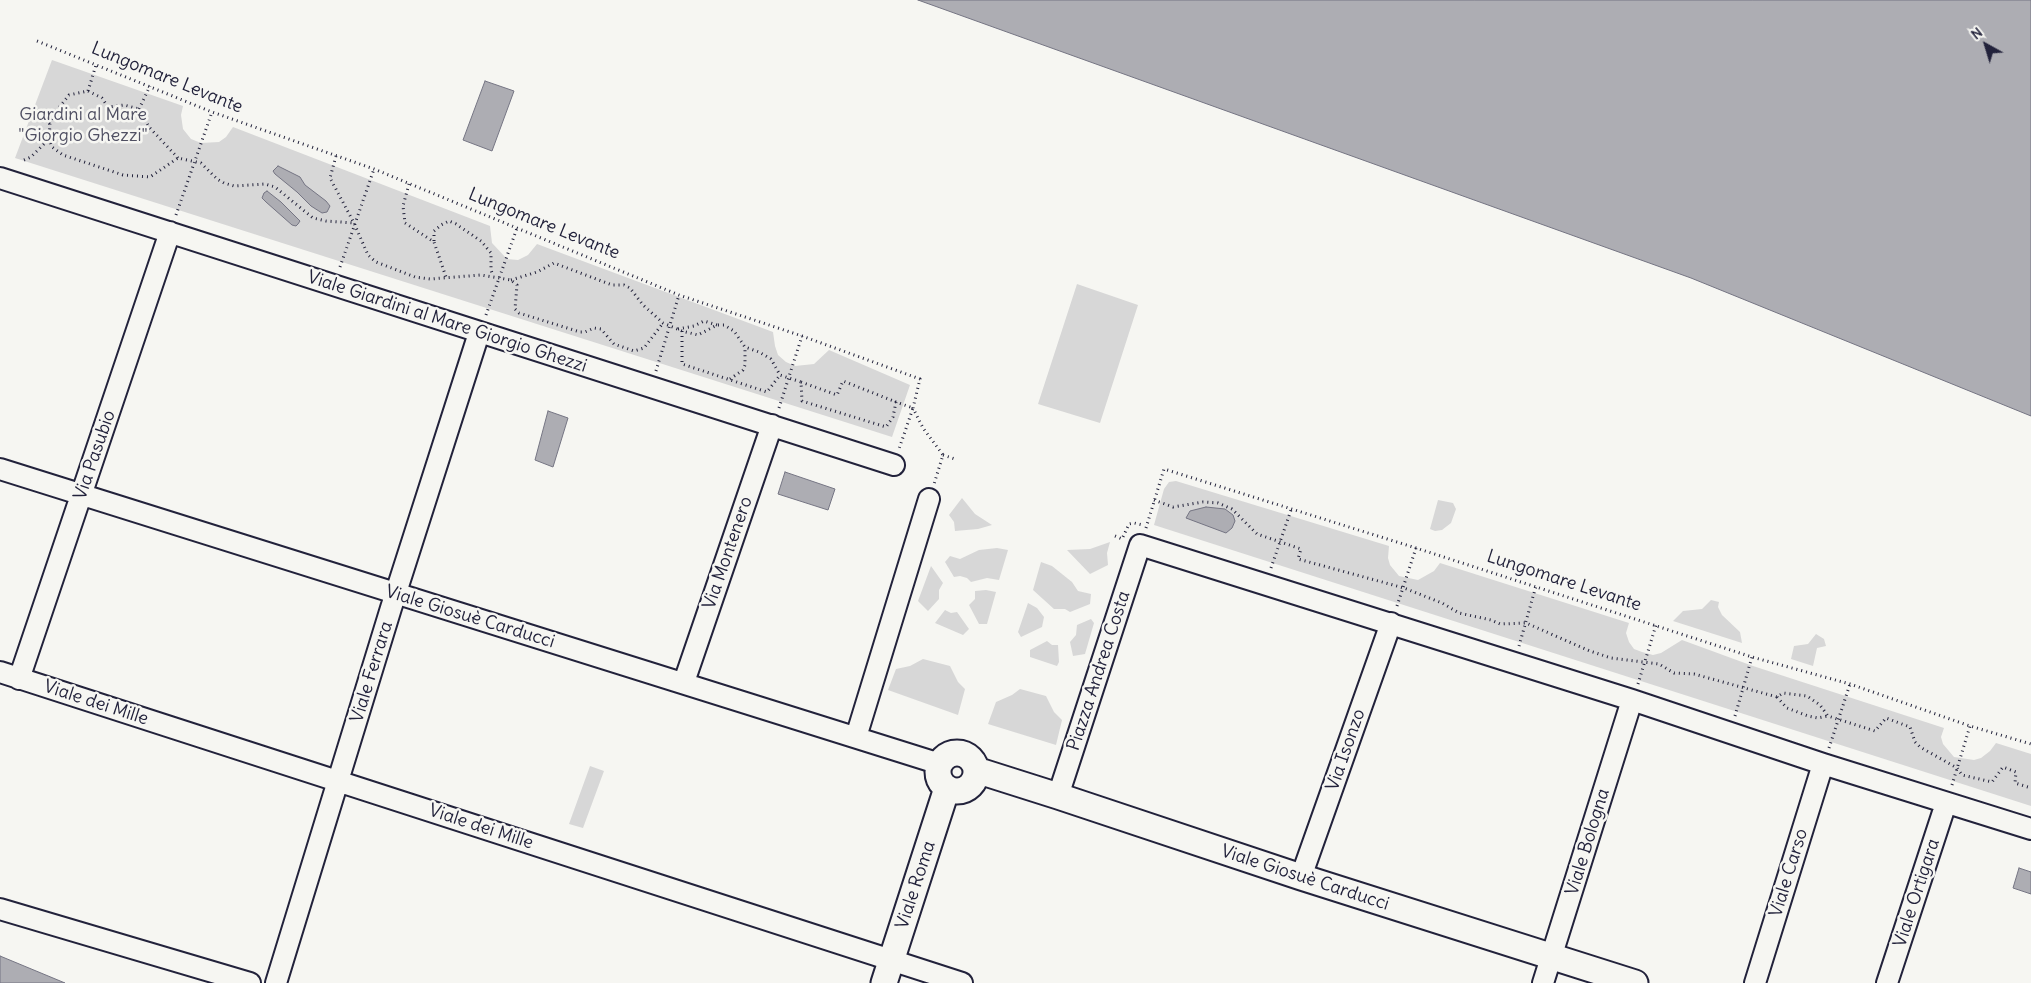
<!DOCTYPE html>
<meta charset="utf-8">
<style>
body{margin:0}
#map{position:relative;width:2031px;height:983px;overflow:hidden;background:#f6f6f2;font-family:Delius,sans-serif}
canvas{display:block}
.north{position:absolute;left:1961px;top:20px;width:50px;height:50px;-webkit-text-stroke:4px #f6f6f2;paint-order:stroke;rotate:321deg;font-size:14px;font-weight:700;line-height:20px;text-align:center;color:#22223b}
.north::after{content:'';display:block;margin:auto;width:18px;height:22px;background:#22223b;clip-path:polygon(50% 0,100% 100%,50% 72%,0 100%)}
</style>
<div id="map">
<canvas width="2031" height="983"></canvas>
<div class="north">N</div>
</div>
<script>
const ctx = document.querySelector('canvas').getContext('2d');
ctx.lineJoin = 'round';
function fillPath(path, color) { ctx.fillStyle = color; ctx.fill(path, 'evenodd'); }
const poly = rows => new Path2D(rows.map(r => 'M' + r).join(''));
function strokePath(path, color, width, dash) { ctx.strokeStyle = color; ctx.lineWidth = width; ctx.lineCap = dash ? 'butt' : 'round'; ctx.setLineDash(dash || []); ctx.stroke(path); }
function write(font, color, halo, rows, align = 'center') {
  ctx.font = font + ' Delius,sans-serif'; ctx.lineWidth = 5; ctx.setLineDash([]); ctx.textBaseline = 'middle'; ctx.strokeStyle = halo; ctx.fillStyle = color; for (const [text, x, y, turn = 0] of rows) {
    ctx.save(); ctx.translate(x, y); ctx.rotate((+turn || 0) * Math.PI / 180); ctx.textAlign = isNaN(turn) ? turn : align; if (halo) ctx.strokeText(text, 0, 0); ctx.fillText(text, 0, 0); ctx.restore();
  }
}
fillPath(poly([
 [52,60,183,106,181,115,183,129,191,139,201,143,219,142,226,137,233,127,490,226,492,243,507,259,518,260,528,255,537,244,773,332,775,346,778,355,786,362,795,366,814,364,829,350,910,385,892,437,15,158],
 [1077,284,1138,305,1100,423,1038,404],
 [1176,481,1389,546,1388,558,1390,565,1399,576,1418,580,1434,571,1440,563,1629,623,1626,633,1629,642,1634,649,1642,652,1653,655,1661,653,1682,640,1753,666,1944,728,1941,737,1943,744,1954,757,1974,760,1981,758,1990,751,1996,743,2031,754,2031,806,1154,525,1164,489,1169,482],
 [962,498,975,514,992,525,978,529,955,531,954,522,949,515],
 [1438,500,1453,503,1456,509,1451,523,1442,530,1435,531,1430,529],
 [1110,542,1107,553,1108,565,1090,574,1067,550,1090,549],
 [997,548,1008,550,999,580,987,578,971,582,967,578,960,576,954,577,945,562,950,556,960,559,979,550],
 [1041,562,1052,566,1072,582,1078,591,1091,594,1090,604,1070,612,1065,609,1054,609,1033,590],
 [931,566,943,583,939,590,939,599,928,611,918,601],
 [986,590,996,592,987,624,979,624,969,605,975,599,975,591],
 [1711,600,1719,602,1718,607,1722,615,1740,632,1742,643,1673,621,1683,611,1702,609],
 [1028,603,1037,608,1044,617,1042,627,1021,637,1018,632],
 [945,610,951,613,957,612,969,629,963,635,935,623],
 [1091,619,1094,623,1085,654,1073,656,1070,642,1076,635,1077,625],
 [1816,634,1824,639,1826,646,1817,648,1813,666,1791,659,1794,646,1808,644],
 [1047,641,1052,645,1058,645,1059,662,1057,666,1030,657,1030,650],
 [923,659,950,666,958,682,965,689,958,715,888,690,896,669,910,666],
 [1020,689,1046,696,1054,712,1062,720,1056,745,988,724,996,702,1012,695],
 [590,766,604,771,583,828,569,824]
]), '#d7d7d7');
const water = poly([
 [918,0,2031,0,2031,416,1691,278,918,0],
 [485,81,514,91,492,151,463,140,485,81],
 [278,166,300,177,305,185,326,201,330,206,327,212,322,213,311,206,297,192,275,174,273,171,278,166],
 [267,191,281,202,300,221,298,224,296,226,292,225,266,202,262,198,264,193,267,191],
 [548,411,568,418,553,467,535,460,548,411],
 [785,472,835,489,828,510,778,494,785,472],
 [1206,507,1225,509,1233,515,1235,521,1232,528,1226,533,1186,518,1190,511,1206,507],
 [2019,868,2031,872,2031,894,2013,888,2019,868],
 [0,956,65,983,0,983,0,956]
]);
fillPath(water, '#adadb3');
strokePath(water, '#757583', 1);
const minor = poly([
 [0,178,894,465],
 [0,469,940,764],
 [0,672,962,983],
 [19,679,170,232],
 [684,682,772,425],
 [856,737,929,499],
 [1058,796,1140,545,1632,700,1823,764,2031,829],
 [1301,877,1391,623],
 [0,909,250,983],
 [276,983,391,608,479,333],
 [1543,983,1632,700],
 [1755,983,1823,764],
 [1887,983,1946,803]
]);
const tertiary = poly([
 '938 772a19 19 0 1 1 38 0a19 19 0 1 1-38 0Z',
 [976,770,1058,796,1301,877,1635,983],
 [884,983,947,788]
]);
strokePath(minor, '#22223b', 24);
strokePath(tertiary, '#22223b', 29);
strokePath(poly([
 [37,41,212,112,374,169,679,295,802,336,920,379,913,408,923,428,943,455,934,484],
 [88,91,96,65],
 [139,109,150,86],
 [33,111,50,124],
 [336,156,330,178,354,223,368,255,376,262,415,277,430,279,481,275,511,280,517,285,515,309,519,313,580,332,585,332,594,328,601,329,614,344,634,351,644,348,663,323],
 [178,158,149,127,139,109,124,105,108,107,102,98,88,91,69,95,54,114,50,124,49,139,52,147,63,155,123,175,150,177,178,158,201,163,217,179,224,183,234,186,265,184,275,187,313,218,326,221,354,223],
 [24,160,31,157,49,139],
 [409,184,403,206,405,223,434,242,446,277],
 [176,215,212,112],
 [434,241,434,231,441,225,449,221,456,224,481,241,491,253,491,270,493,276],
 [340,267,374,169],
 [511,280,537,272,554,263,612,285,624,285,630,288,643,305,663,323,682,331,698,335,717,325,724,325,734,331,745,347,759,352,771,359,780,375,801,382,802,401,886,427,893,417,896,402,913,408,899,449],
 [486,315,517,228],
 [678,329,694,326,704,321,717,325],
 [682,331,682,364,767,392,780,375],
 [656,371,679,295],
 [730,379,743,370,745,365,745,347],
 [801,382,837,395,843,381,896,402],
 [779,408,802,336],
 [943,455,955,459],
 [1154,500,1173,507,1203,502,1218,503,1232,509,1257,534,1301,549,1298,559,1404,588,1442,603,1459,613,1491,620,1500,624,1526,623,1590,651,1611,658,1659,664,1674,673,1694,674,1777,697,1783,693,1807,696,1820,705,1828,716,1875,731,1886,718,1910,727,1915,742,1920,747,1957,768,1962,775,1992,782,2003,767,2016,772,2015,783,2031,788],
 [1146,528,1164,469,1416,548,1752,657,1850,684,1970,726,2031,744],
 [1115,536,1122,539,1129,524,1134,523,1143,525],
 [1271,568,1291,510],
 [1397,606,1416,548],
 [1519,646,1536,586],
 [1638,684,1656,625],
 [1777,697,1787,708,1808,716,1818,718,1828,716],
 [1735,716,1752,657],
 [1829,748,1850,684],
 [1952,785,1970,726]
]), '#22223b', 3, [1, 4]);
strokePath(minor, '#f6f6f2', 20);
strokePath(tertiary, '#f6f6f2', 25);
write('18px', '#22223b', '#f6f6f2', [
 ["Lungomare Levante",167,78,22],
 ["Lungomare Levante",544,224,22],
 ["Viale Giardini al Mare Giorgio Ghezzi",447,322,18],
 ["Via Pasubio",95,455,-71],
 ["Via Montenero",728,553,-71],
 ["Lungomare Levante",1564,581,18],
 ["Viale Giosuè Carducci",470,617,17],
 ["Piazza Andrea Costa",1099,671,-72],
 ["Viale Ferrara",372,672,-73],
 ["Viale dei Mille",96,703,18],
 ["Via Isonzo",1346,750,-71],
 ["Viale dei Mille",481,827,18],
 ["Viale Bologna",1588,842,-73],
 ["Viale Carso",1789,873,-73],
 ["Viale Giosuè Carducci",1305,878,18],
 ["Viale Roma",916,885,-72],
 ["Viale Ortigara",1917,893,-72]
]);
write('18px', '#4f4f62', '#f6f6f2', [
 ["Giardini al Mare",83,115],
 ["\"Giorgio Ghezzi\"",83,136]
]);
</script>
